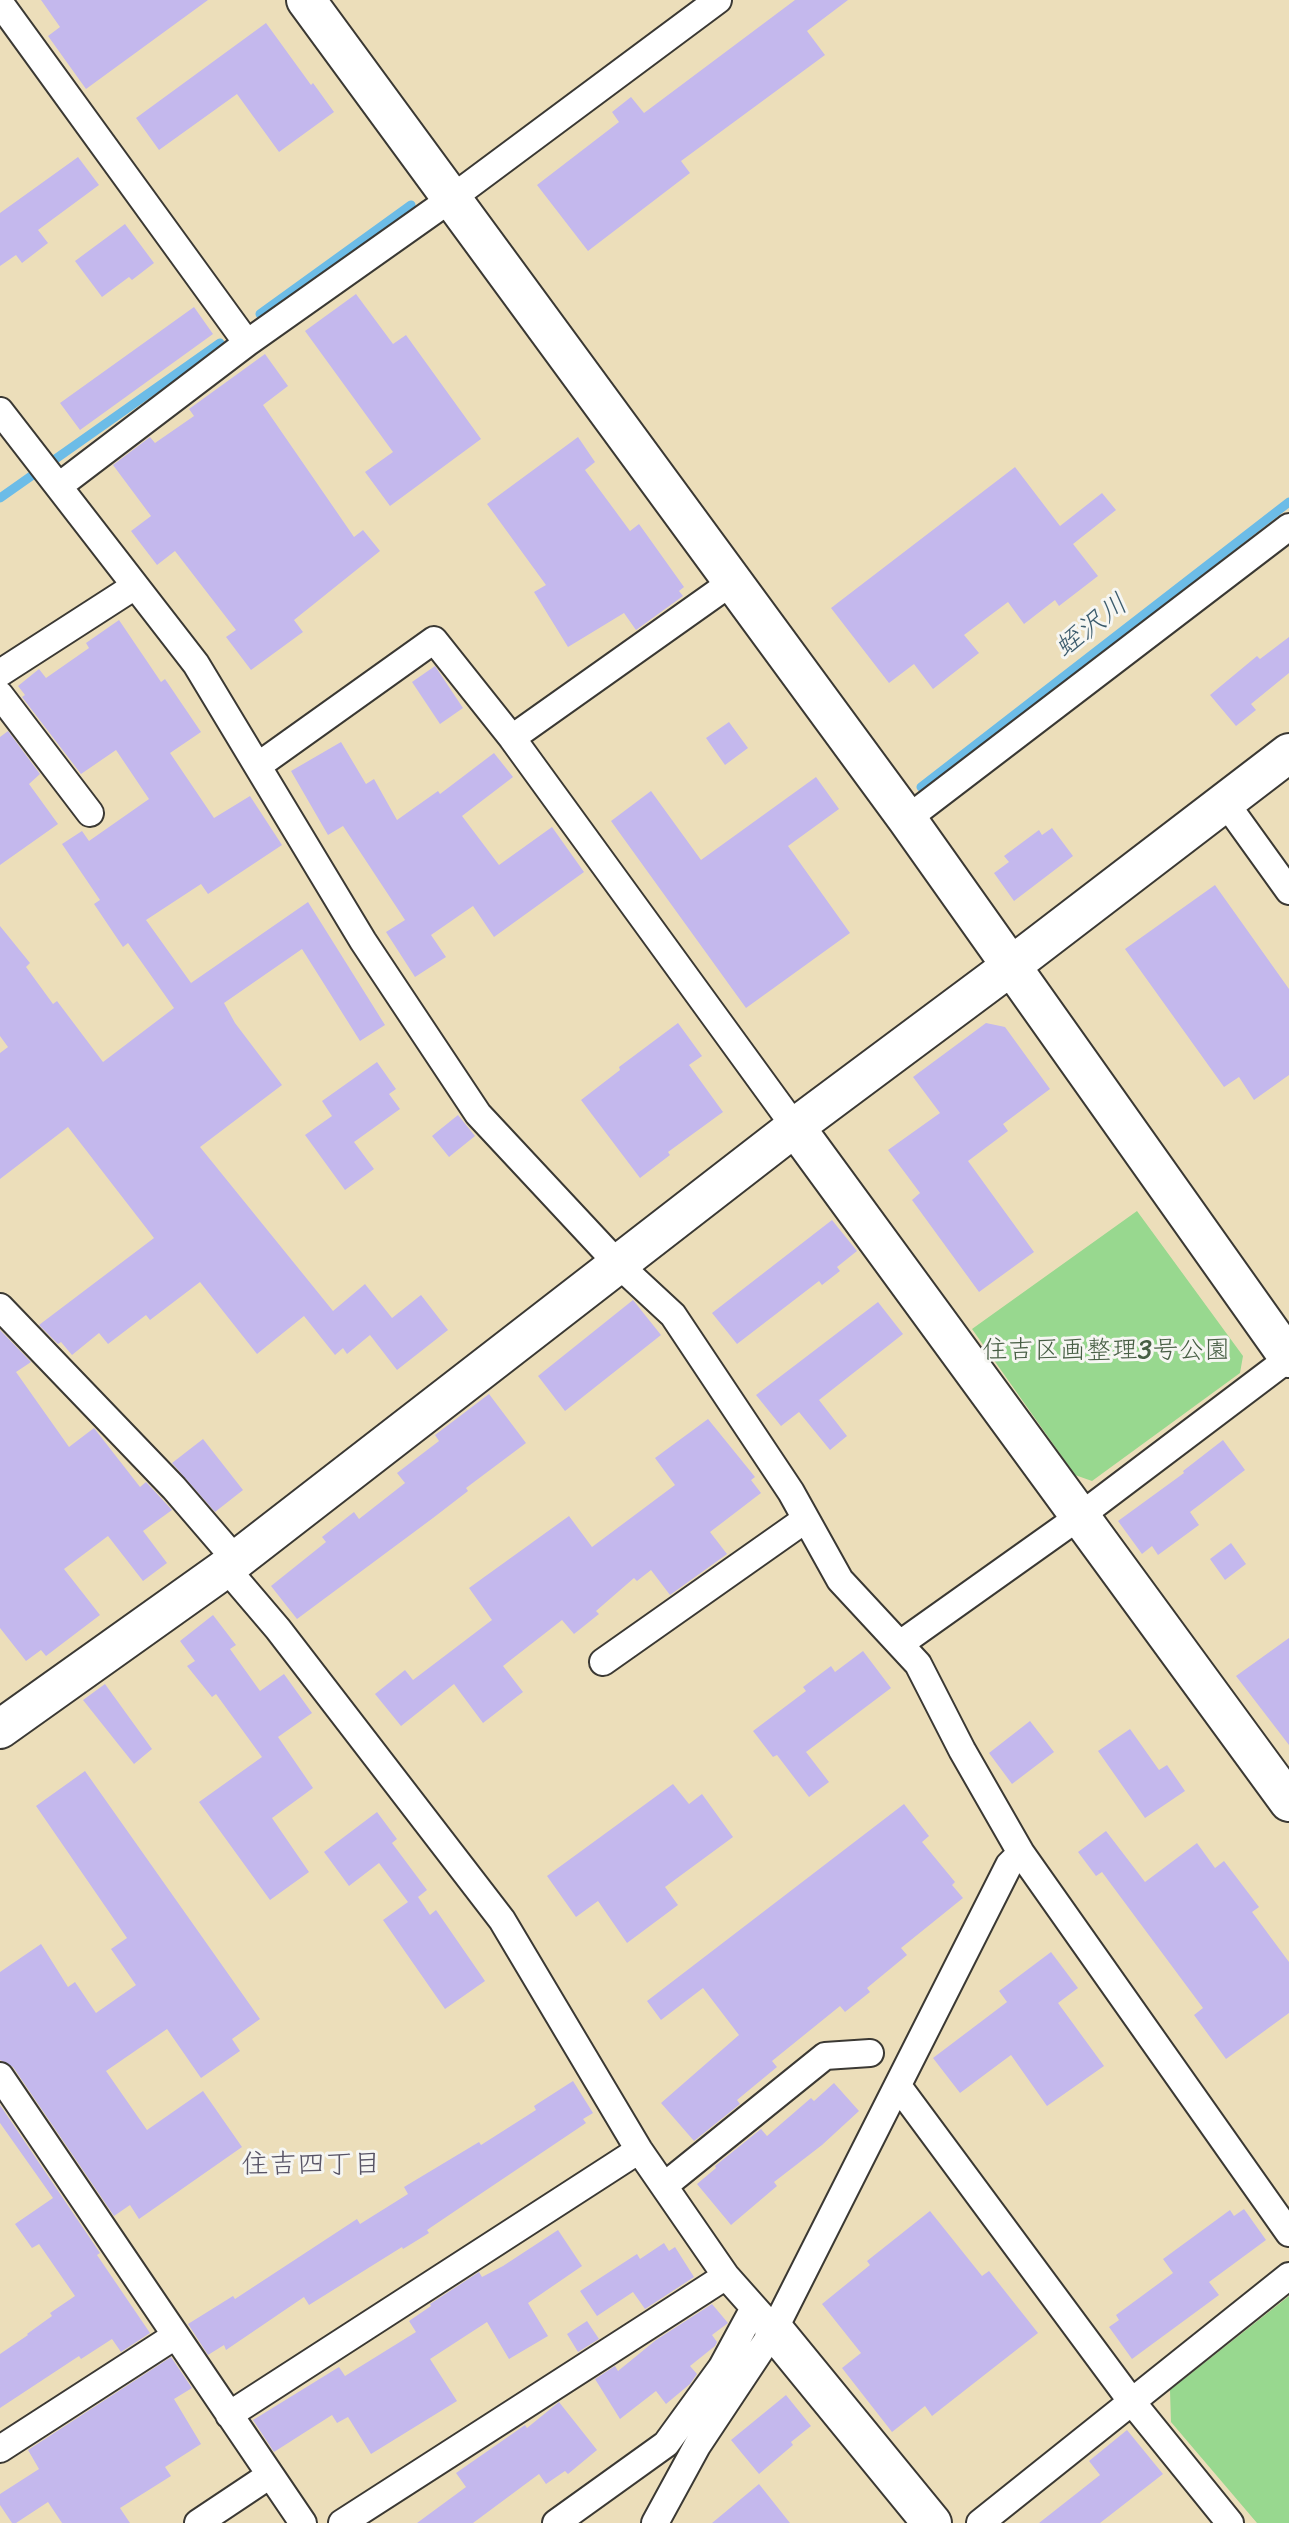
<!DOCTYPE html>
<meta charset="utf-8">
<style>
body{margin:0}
canvas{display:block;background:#ecdeba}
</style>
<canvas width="1289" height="2523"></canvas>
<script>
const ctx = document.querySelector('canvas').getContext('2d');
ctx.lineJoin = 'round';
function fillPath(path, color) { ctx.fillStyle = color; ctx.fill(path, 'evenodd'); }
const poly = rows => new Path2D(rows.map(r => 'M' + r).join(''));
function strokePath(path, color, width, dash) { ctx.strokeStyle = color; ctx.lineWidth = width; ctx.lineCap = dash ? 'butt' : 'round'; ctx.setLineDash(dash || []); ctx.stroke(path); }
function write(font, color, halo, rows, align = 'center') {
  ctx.font = font + ' Sriracha,"Klee One",sans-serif'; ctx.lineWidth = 6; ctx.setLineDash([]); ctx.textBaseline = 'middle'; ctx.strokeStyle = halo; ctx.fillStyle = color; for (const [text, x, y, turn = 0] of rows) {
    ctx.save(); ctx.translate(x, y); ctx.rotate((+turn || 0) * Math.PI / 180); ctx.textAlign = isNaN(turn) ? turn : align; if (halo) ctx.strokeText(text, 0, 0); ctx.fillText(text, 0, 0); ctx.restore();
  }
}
fillPath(poly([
 [1137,1211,1243,1356,1240,1373,1092,1481,1075,1475,972,1329],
 [1289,2296,1289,2523,1257,2523,1171,2422,1170,2390]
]), '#98d88f');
strokePath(poly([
 [260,314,411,205],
 [0,498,220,343],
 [921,787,1289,502]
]), '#6cbce7', 9);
fillPath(poly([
 [41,0,208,0,86,89,48,36,60,27],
 [795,0,848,0,807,31,825,55,681,161,690,173,588,251,537,185,619,122,612,112,631,97,644,113],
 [266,23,311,85,313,83,334,112,279,152,237,94,159,150,136,118],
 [78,157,99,185,38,230,48,243,22,263,16,255,0,266,0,213],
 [125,224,154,263,132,280,129,277,102,297,75,261],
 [356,294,393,344,406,335,481,439,390,506,365,472,393,452,305,331],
 [194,307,213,334,80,430,60,403],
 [265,354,288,386,263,405,354,537,363,530,380,551,294,620,303,632,251,670,226,637,236,630,175,551,157,565,131,531,151,516,113,465,150,437,155,443,194,416,189,409],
 [578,437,595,462,585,470,630,531,639,524,684,587,679,591,683,596,636,630,624,613,568,647,534,592,546,585,487,504],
 [1015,467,1060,526,1102,493,1116,510,1073,544,1098,576,1059,606,1055,600,1024,624,1008,602,964,635,979,653,933,689,914,664,889,683,831,608],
 [119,620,161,682,165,679,201,732,170,753,214,818,250,796,282,845,208,894,201,884,146,920,191,983,308,902,385,1025,360,1041,302,949,224,1003,235,1023,282,1085,200,1147,333,1311,365,1284,392,1318,421,1295,448,1330,397,1370,370,1335,347,1354,343,1348,335,1355,304,1316,257,1354,200,1282,150,1320,146,1315,108,1344,99,1333,72,1355,61,1342,58,1344,39,1325,154,1238,68,1127,0,1179,0,1053,8,1047,0,1036,0,926,30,963,26,967,53,1004,57,1001,103,1062,174,1008,128,943,123,947,94,904,100,900,62,844,82,831,89,841,149,799,116,750,81,774,22,697,25,695,18,686,39,669,46,678,89,648,86,643],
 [1289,637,1289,673,1251,704,1256,710,1236,726,1210,695,1257,656,1260,659],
 [435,666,463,708,440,724,412,682],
 [729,722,748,748,725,765,706,738],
 [8,731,40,774,29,784,58,824,0,865,0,737],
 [341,742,366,784,374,779,397,820,438,791,440,794,494,753,513,777,462,816,499,865,552,827,584,872,494,937,473,906,431,935,446,957,415,977,386,932,405,920,343,826,328,835,291,771],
 [816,777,839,809,788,846,850,933,746,1008,611,821,651,791,701,860],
 [1052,828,1073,856,1014,901,994,873,1009,862,1004,856,1039,830,1042,835],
 [1215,885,1289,989,1289,1075,1254,1100,1239,1077,1224,1087,1125,949],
 [678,1023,702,1056,689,1065,723,1112,668,1152,670,1155,640,1178,581,1100,620,1070,619,1067],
 [986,1023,1005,1027,1050,1089,1003,1124,1008,1131,968,1161,1034,1252,979,1292,912,1200,920,1193,888,1150,940,1113,913,1077],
 [377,1062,396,1089,389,1094,400,1109,354,1142,374,1169,345,1190,305,1135,332,1116,322,1101],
 [458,1115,475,1136,449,1157,432,1136],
 [832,1220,857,1251,837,1267,840,1271,822,1285,819,1281,737,1344,712,1313],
 [633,1300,661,1335,565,1411,538,1376],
 [878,1302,903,1334,819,1400,847,1436,830,1450,799,1412,781,1426,756,1395],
 [0,1330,31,1362,16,1372,69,1447,94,1428,140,1487,146,1482,172,1510,143,1531,167,1563,143,1581,108,1536,64,1569,100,1615,46,1656,41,1650,26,1661,0,1628],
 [489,1394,526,1443,466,1488,468,1491,433,1518,297,1619,271,1586,326,1542,322,1537,354,1512,359,1519,405,1483,397,1473,439,1441,435,1435],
 [708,1419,755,1477,751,1480,761,1493,710,1532,727,1554,670,1595,651,1570,637,1581,634,1578,596,1611,599,1614,574,1634,562,1620,503,1666,523,1692,483,1723,454,1684,401,1726,375,1694,405,1670,413,1680,492,1620,469,1588,569,1516,592,1547,675,1485,655,1458],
 [203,1439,243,1490,215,1512,172,1463],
 [1223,1440,1245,1470,1190,1512,1199,1525,1158,1555,1152,1546,1142,1554,1118,1521,1184,1473,1183,1471],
 [1231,1543,1246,1564,1225,1580,1210,1559],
 [213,1615,236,1645,230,1649,260,1691,284,1674,312,1713,278,1737,313,1788,272,1818,309,1872,270,1900,199,1802,262,1757,216,1694,212,1697,187,1666,195,1661,180,1641],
 [1289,1638,1289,1745,1236,1676],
 [863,1651,891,1688,806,1752,829,1782,809,1797,777,1755,773,1757,753,1731,806,1691,803,1687,831,1666,835,1672],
 [105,1684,152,1749,134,1764,83,1700],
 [1030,1721,1054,1752,1012,1784,989,1753],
 [1130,1729,1159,1770,1167,1765,1185,1791,1145,1818,1098,1751],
 [85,1771,260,2019,232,2039,240,2051,201,2078,167,2029,106,2071,147,2130,203,2091,242,2147,139,2219,130,2205,114,2216,13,2067,0,2060,0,1972,41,1944,68,1987,75,1982,96,2013,136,1985,111,1949,127,1938,36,1806],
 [673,1784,689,1804,702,1794,733,1837,665,1887,678,1905,627,1943,598,1901,576,1917,547,1876],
 [904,1804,929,1836,922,1842,955,1882,952,1885,963,1898,901,1948,907,1955,867,1988,870,1992,845,2012,840,2006,772,2061,777,2067,737,2100,740,2104,694,2141,661,2103,739,2035,703,1988,661,2020,647,2001],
 [377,1812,397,1839,392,1843,427,1890,418,1897,430,1915,436,1910,485,1981,445,2009,383,1920,408,1902,379,1863,349,1886,324,1852],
 [1106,1831,1145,1882,1197,1843,1215,1868,1224,1861,1259,1907,1252,1912,1289,1962,1289,2013,1226,2059,1194,2015,1203,2008,1102,1872,1096,1876,1078,1852],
 [1051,1952,1078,1988,1058,2003,1104,2066,1047,2106,1011,2055,960,2093,933,2058,1007,2002,999,1991],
 [573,2081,593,2113,583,2119,586,2123,461,2207,427,2230,429,2233,403,2249,402,2247,309,2305,304,2297,226,2350,224,2345,208,2355,188,2324,233,2296,235,2299,357,2219,360,2224,408,2194,404,2187,479,2142,481,2145,536,2110,534,2106],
 [834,2083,859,2111,822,2145,774,2182,777,2186,731,2225,697,2184,716,2168,715,2166,761,2129,767,2136,811,2098,814,2101],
 [0,2105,100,2253,97,2255,150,2333,121,2352,112,2339,81,2359,79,2356,0,2408,0,2354,28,2335,27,2334,52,2316,50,2313,75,2296,39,2244,32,2248,15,2224,53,2198,0,2123],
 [1244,2209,1266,2240,1209,2282,1219,2295,1132,2359,1109,2327,1119,2320,1116,2315,1173,2273,1163,2259,1230,2210,1234,2216],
 [930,2211,982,2276,989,2271,1038,2333,932,2416,925,2406,892,2432,842,2368,861,2353,822,2304,870,2265,867,2261],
 [558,2230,582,2266,528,2303,548,2336,509,2359,487,2322,430,2359,457,2401,371,2454,348,2417,337,2423,332,2415,274,2452,253,2420,339,2367,345,2376,416,2332,409,2321,431,2306,430,2304,479,2272,482,2277,503,2266],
 [664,2243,669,2251,675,2247,694,2277,645,2309,633,2292,597,2316,580,2291,637,2254,640,2259],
 [712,2304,728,2323,712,2335,717,2342,715,2346,690,2366,697,2374,690,2384,666,2404,656,2391,620,2419,595,2379,615,2366,618,2371,656,2340],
 [587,2321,599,2339,578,2352,567,2334],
 [171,2357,192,2388,174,2399,201,2444,165,2467,171,2476,120,2508,130,2523,62,2523,48,2502,16,2523,12,2523,0,2505,0,2494,39,2469,28,2450],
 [786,2395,811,2426,791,2442,793,2445,759,2474,731,2440],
 [559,2402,597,2450,568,2474,565,2471,546,2484,539,2474,473,2523,417,2523,466,2487,456,2473,525,2425,527,2428],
 [1127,2430,1163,2474,1100,2523,1039,2523,1100,2475,1089,2461],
 [759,2484,790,2523,712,2523]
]), '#c4b8ed');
const street = poly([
 [0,3,247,343,452,198,718,0],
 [0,411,196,664,363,941,478,1114,618,1264,673,1315,791,1492,840,1580,918,1664,962,1750,1021,1853,1289,2233],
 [59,486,247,343],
 [0,673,135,586],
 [0,695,90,813],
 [512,738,732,582],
 [259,765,434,640,512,738,795,1127],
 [1225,802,1289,891],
 [907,819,1289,527],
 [0,1307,174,1488,236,1560],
 [226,1568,278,1629,502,1920,639,2150,726,2276,774,2330],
 [900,1644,1080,1516,1289,1358],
 [603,1662,806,1519],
 [0,2076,303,2523],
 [898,2086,1132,2402,1230,2523],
 [664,2186,825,2056,870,2053],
 [229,2415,639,2150],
 [0,2449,175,2336],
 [198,2523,270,2475],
 [342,2523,726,2276],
 [556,2523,666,2444,722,2367,754,2308],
 [655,2523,697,2446,774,2330,1009,1865,1021,1853],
 [980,2523,1289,2276]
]);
const secondary = poly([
 [306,0,907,819,1289,1358],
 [795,1127,1289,1802],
 [0,1729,226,1568,795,1127,1011,966,1289,753],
 [774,2330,932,2523]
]);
strokePath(street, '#3b3934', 30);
strokePath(secondary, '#3b3934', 42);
strokePath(street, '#fff', 26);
strokePath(secondary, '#fff', 38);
write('26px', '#475e44', '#f6f6f2', [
 ["住吉区画整理3号公園",1106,1351]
]);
write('italic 28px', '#3c5c6d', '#f6f6f2', [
 ["蛭沢川",1092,627,-38]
]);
write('28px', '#575365', '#f6f6f2', [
 ["住吉四丁目",311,2166]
]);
</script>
